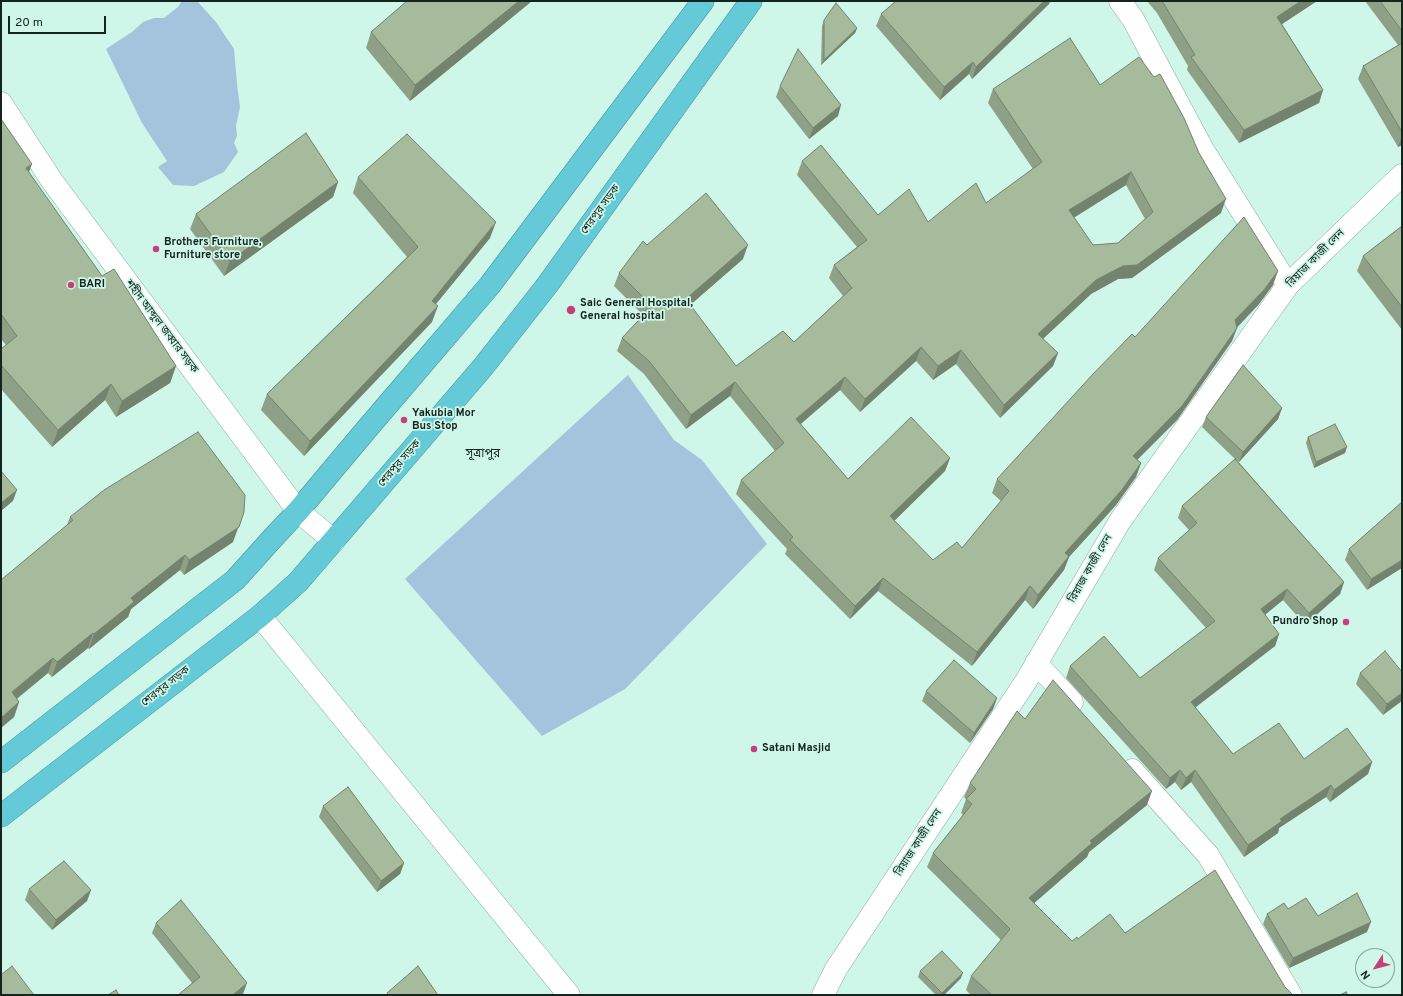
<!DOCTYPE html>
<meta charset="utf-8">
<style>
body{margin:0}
#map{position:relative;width:1403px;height:996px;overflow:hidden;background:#cff7e9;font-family:Overpass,sans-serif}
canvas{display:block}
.frame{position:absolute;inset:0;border:2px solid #15241f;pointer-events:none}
.north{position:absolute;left:1355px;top:948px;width:40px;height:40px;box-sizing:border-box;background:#cff7e9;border:1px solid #85a398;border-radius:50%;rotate:234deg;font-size:11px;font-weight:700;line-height:16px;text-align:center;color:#15241f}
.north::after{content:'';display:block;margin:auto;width:14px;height:18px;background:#c73e7a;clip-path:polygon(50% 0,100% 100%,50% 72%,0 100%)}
.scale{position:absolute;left:8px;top:16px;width:98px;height:18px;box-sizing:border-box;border:2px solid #15241f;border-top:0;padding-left:5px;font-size:12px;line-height:14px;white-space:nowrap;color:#15241f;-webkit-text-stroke:3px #cff7e9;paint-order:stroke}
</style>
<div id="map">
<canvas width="1403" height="996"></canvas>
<div class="frame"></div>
<div class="north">N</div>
<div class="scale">20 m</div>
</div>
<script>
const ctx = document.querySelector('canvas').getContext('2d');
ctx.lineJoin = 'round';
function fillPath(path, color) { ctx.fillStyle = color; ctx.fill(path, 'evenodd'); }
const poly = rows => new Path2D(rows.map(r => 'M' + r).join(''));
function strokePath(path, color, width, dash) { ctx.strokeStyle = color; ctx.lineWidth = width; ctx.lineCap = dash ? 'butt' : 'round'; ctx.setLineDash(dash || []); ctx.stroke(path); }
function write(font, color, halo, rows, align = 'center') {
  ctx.font = font + ' Overpass,"Noto Sans Bengali",sans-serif'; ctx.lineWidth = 3.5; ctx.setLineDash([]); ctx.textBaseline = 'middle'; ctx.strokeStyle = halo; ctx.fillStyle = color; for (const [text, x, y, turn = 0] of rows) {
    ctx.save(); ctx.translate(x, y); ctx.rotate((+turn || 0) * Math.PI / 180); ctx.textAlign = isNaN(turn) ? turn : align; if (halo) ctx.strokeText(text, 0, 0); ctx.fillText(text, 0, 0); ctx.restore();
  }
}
fillPath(poly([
 [182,1,197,1,216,22,234,49,237,84,240,107,236,126,237,136,234,143,238,152,224,172,194,186,173,185,158,167,167,161,142,123,106,49,132,32,143,22,154,18,164,18,178,7],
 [628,375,674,440,702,460,767,544,625,689,542,736,405,579]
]), '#a4c3dc');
const minor = poly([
 [1120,1,1133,19,1202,148,1288,285],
 [1,103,52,181,298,511,334,541],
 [260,616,569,995],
 [1036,663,1072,702],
 [1132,770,1208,855,1291,995],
 [823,995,836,969,1026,681,1120,521,1288,285,1402,175]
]);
const highway = poly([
 [1,762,235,580,271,540,298,511,366,430,490,285,703,1],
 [1,816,260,616,298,582,483,367,548,284,751,1]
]);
strokePath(minor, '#86ac9f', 23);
strokePath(highway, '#489097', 23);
strokePath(minor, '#fff', 22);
strokePath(highway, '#64cad7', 22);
fillPath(poly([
 [407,1,532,1,410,101,366,48,371,32],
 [896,1,1050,1,1049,4,972,79,969,74,940,100,876,26,881,14],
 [1147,1,1317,1,1282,24,1323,90,1319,103,1239,143,1187,70,1188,66,1157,13],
 [1365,1,1402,1,1402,145,1398,147,1358,79,1363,66,1398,45],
 [824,20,857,28,855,33,821,65,822,26],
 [1100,85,1221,213,1132,278,1118,279,1091,294,1043,339,1058,353,1053,366,1000,418,956,364,933,380,916,361,860,412,840,390,801,424,848,479,950,458,945,471,894,521,933,560,962,548,1001,501,992,493,997,479,1135,337,1273,285,1259,304,1237,327,1237,328,1232,341,1177,420,1137,460,1141,463,1136,477,1116,505,1069,557,1064,570,1033,609,1025,600,972,666,878,591,850,619,785,554,787,549,736,494,741,480,775,451,730,396,686,429,644,374,617,351,622,338,643,315,614,286,619,273,647,245,743,259,690,305,736,366,794,342,843,296,829,278,834,265,857,247,797,175,802,161,878,215,928,222,986,203,1033,169,988,103,993,89],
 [1126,185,1145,219,1118,243,1093,245,1074,217],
 [780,86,838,116,809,139,776,97],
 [1,119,29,173,102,276,176,366,170,383,116,417,105,400,52,447,1,389,1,349,6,345,1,339],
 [358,177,490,238,436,304,432,322,304,456,261,410,267,394,407,257,353,193],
 [338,182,333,197,224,276,190,229,196,214],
 [1402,226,1402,330,1357,271,1363,256],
 [1282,408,1278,419,1239,462,1236,459,1344,582,1340,594,1305,625,1283,600,1265,615,1279,634,1275,646,1195,707,1233,754,1304,759,1372,762,1368,774,1330,802,1326,797,1279,828,1278,833,1244,857,1191,782,1181,790,1175,782,1166,789,1066,678,1070,666,1140,678,1206,628,1154,570,1158,558,1189,530,1178,518,1182,506,1235,459,1202,427,1206,417],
 [1308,437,1345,453,1314,468,1306,443],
 [1402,502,1367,590,1345,560,1349,549],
 [70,517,233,542,184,575,180,570,131,609,128,617,89,649,88,648,52,677,48,673,17,699,19,702,14,717,1,728,1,580,67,525],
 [1402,672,1383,715,1356,684,1360,673],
 [926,691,997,698,993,709,970,743,922,701],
 [1025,719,1147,805,1089,852,1087,857,1034,903,1072,941,1078,939,1125,933,1285,987,1293,995,971,995,966,990,971,976,1001,940,927,867,933,853,963,815,961,813,966,799,964,797,970,783],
 [323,806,404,863,400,874,377,892,319,817],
 [29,889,91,890,87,901,52,930,25,900],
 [1288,909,1318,916,1367,932,1289,968,1263,924,1267,914],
 [156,923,243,994,242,995,178,995,192,983,152,933],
 [920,971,961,978,944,995,936,995,918,977]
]), '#8ea186');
fillPath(poly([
 [519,1,532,1,410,101,415,85],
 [1044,1,1050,1,1049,4,972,79,976,67],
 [1301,1,1317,1,1273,30,1277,17],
 [857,28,855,33,821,65,824,60],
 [973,62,969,74,940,100,944,87],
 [1323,90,1319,103,1239,143,1244,130],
 [841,105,838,116,809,139,813,128],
 [1402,136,1402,145,1398,147],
 [32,164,26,180,26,168],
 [1131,172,1126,185,1064,224,1069,210],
 [338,182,333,197,224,276,230,261],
 [1226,199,1221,213,1132,278,1118,279,1091,294,1033,348,1038,334,1096,280],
 [496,222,490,238,426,316,432,301],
 [748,245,743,259,681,313,686,299],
 [1278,271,1273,285,1259,304,1231,334,1235,320],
 [438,306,432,322,304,456,310,441],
 [1237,328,1232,341,1177,420,1128,469,1133,456],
 [921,347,916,361,860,412,865,399],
 [961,350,956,364,933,380,938,366],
 [1058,353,1053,366,1000,418,1004,405],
 [176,366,170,383,116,417,122,401],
 [845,377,840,390,791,432,796,419],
 [735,382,730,396,686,429,691,415],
 [111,384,105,400,52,447,58,430],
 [1282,408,1278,419,1239,462,1243,452],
 [1347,447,1345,453,1314,468,1316,462],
 [950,458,945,471,885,530,890,516],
 [1141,463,1136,477,1116,505,1069,557,1064,570,1033,609,1038,595,1065,553],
 [17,490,13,501,1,511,1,503],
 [244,512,233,542,184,575,189,560],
 [185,555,180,570,131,609,128,617,89,649,94,634,131,598],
 [1402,560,1402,568,1367,590,1371,579],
 [883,578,878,591,850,619,855,606],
 [1344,582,1340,594,1305,625,1309,613],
 [1030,586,1025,600,972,666,977,652],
 [1287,589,1283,600,1257,621,1261,609],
 [93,633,88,648,52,677,57,662],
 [1279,634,1275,646,1187,714,1191,702],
 [53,658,48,673,6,707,12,692],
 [1402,693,1402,701,1383,715,1387,704],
 [997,698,993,709,970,743,974,733],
 [19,702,14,717,1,728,1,718],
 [1372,762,1368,774,1330,802,1334,790],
 [1180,770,1175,782,1166,789,1170,778],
 [1195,770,1191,782,1181,790,1186,778],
 [1331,785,1326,797,1279,828,1278,833,1244,857,1248,845,1280,819],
 [1152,791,1147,805,1089,852,1087,857,1024,912,1029,898,1090,841],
 [404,863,400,874,377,892,381,881],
 [91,890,87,901,52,930,56,920],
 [1371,922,1367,932,1289,968,1293,958],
 [963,973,961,978,944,995,941,995,942,993],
 [247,983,243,994,242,995,233,995]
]), '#74836d');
const building = poly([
 [407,1,519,1,415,85,371,32,407,1],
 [896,1,1044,1,976,67,973,62,944,87,881,14,896,1],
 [1162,1,1301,1,1277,17,1323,90,1244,130,1191,57,1195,55,1162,1],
 [1380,1,1402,1,1402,31,1380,1],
 [836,3,857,28,824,60,824,20,836,3],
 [1070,38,1100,85,1139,57,1154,77,1160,74,1184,118,1199,153,1226,199,1137,265,1123,266,1096,280,1038,334,1058,353,1004,405,961,350,938,366,921,347,865,399,845,377,796,419,848,479,911,417,950,458,890,516,933,560,957,542,962,548,1009,491,997,479,1093,374,1132,334,1135,337,1244,217,1278,271,1264,290,1235,320,1237,328,1182,406,1133,456,1141,463,1121,491,1065,553,1069,556,1038,595,1030,586,977,652,883,578,855,606,790,540,793,537,741,480,784,443,735,382,691,415,649,361,622,338,652,306,619,273,643,241,647,245,706,193,748,245,686,299,736,366,783,331,794,342,852,288,834,265,867,240,802,161,821,145,878,215,909,189,928,222,976,183,986,203,1042,162,993,89,1070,38],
 [1131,172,1153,212,1118,243,1093,245,1069,210,1131,172],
 [1402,43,1402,132,1363,66,1402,43],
 [798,49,841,105,813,128,780,86,798,49],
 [1,119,32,164,26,168,102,276,114,269,176,366,122,401,111,384,58,430,1,365,1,349,17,336,1,314,1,119],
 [306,133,338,182,230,261,196,214,306,133],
 [407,134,496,222,432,301,438,306,310,441,267,394,418,247,358,177,407,134],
 [1402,226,1402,307,1363,256,1402,226],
 [1243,365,1282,408,1243,452,1206,417,1243,365],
 [1335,424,1347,447,1316,462,1308,437,1335,424],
 [198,432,245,495,244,512,239,527,189,560,185,555,131,598,134,602,94,634,93,633,57,662,53,658,12,692,19,702,1,718,1,580,73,520,70,517,104,490,198,432],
 [1235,459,1344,582,1309,613,1287,589,1261,609,1279,634,1191,702,1233,754,1279,723,1304,759,1347,728,1372,762,1334,790,1331,785,1280,819,1282,821,1248,845,1195,770,1186,778,1180,770,1170,778,1070,666,1104,636,1140,678,1215,621,1158,558,1197,523,1182,506,1235,459],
 [1,471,17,490,1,503,1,471],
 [1402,502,1402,560,1371,579,1349,549,1402,502],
 [1385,651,1402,672,1402,693,1387,704,1360,673,1385,651],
 [954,660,997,698,974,733,926,691,954,660],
 [1053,680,1152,791,1090,841,1092,843,1029,898,1072,941,1077,937,1078,939,1110,914,1125,933,1215,870,1285,987,1293,995,992,995,971,976,1010,929,933,853,972,804,966,799,976,789,970,783,1017,711,1025,719,1053,680],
 [348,787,404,863,381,881,323,806,348,787],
 [64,861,91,890,56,920,29,889,64,861],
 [1357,893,1371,922,1293,958,1267,914,1284,903,1288,909,1306,898,1318,916,1357,893],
 [181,900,247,983,233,995,178,995,200,977,156,923,181,900],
 [942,951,963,973,942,993,920,971,942,951],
 [12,966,34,995,1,995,1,975,12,966],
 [418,966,438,995,388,995,387,993,418,966],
 [116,990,119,995,108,995,116,990],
 [1346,992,1348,995,1340,995,1346,992]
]);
fillPath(building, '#a5bb9c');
strokePath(building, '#74836d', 1);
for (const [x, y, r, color] of [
 [156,249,4,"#c73e7a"],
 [71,285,4,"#c73e7a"],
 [571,310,5,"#c73e7a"],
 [404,420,4,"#c73e7a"],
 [1346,622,4,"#c73e7a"],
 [754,749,4,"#c73e7a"]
]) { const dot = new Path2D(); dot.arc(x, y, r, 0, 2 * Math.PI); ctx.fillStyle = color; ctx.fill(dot); strokePath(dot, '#cff7e9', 1.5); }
write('11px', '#15241f', '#cff7e9', [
 ["শেরপুর সড়ক",601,210,-54],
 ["রিয়াজ কাজী লেন",1316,259,-45],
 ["শহীদ আব্দুল জব্বার সড়ক",161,327,53],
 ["শেরপুর সড়ক",400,464,-49],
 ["রিয়াজ কাজী লেন",1091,569,-60],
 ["শেরপুর সড়ক",166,687,-38],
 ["রিয়াজ কাজী লেন",919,843,-57]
]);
write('bold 11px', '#15241f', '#cff7e9', [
 ["Brothers Furniture,",164,243],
 ["Furniture store",164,256],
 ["BARI",79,285],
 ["Saic General Hospital,",580,304],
 ["General hospital",580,317],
 ["Yakubia Mor",412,414],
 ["Bus Stop",412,427],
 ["Pundro Shop",1338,622,"right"],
 ["Satani Masjid",762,749]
], 'left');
write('12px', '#15241f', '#cff7e9', [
 ["সূত্রাপুর",483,455]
]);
</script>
